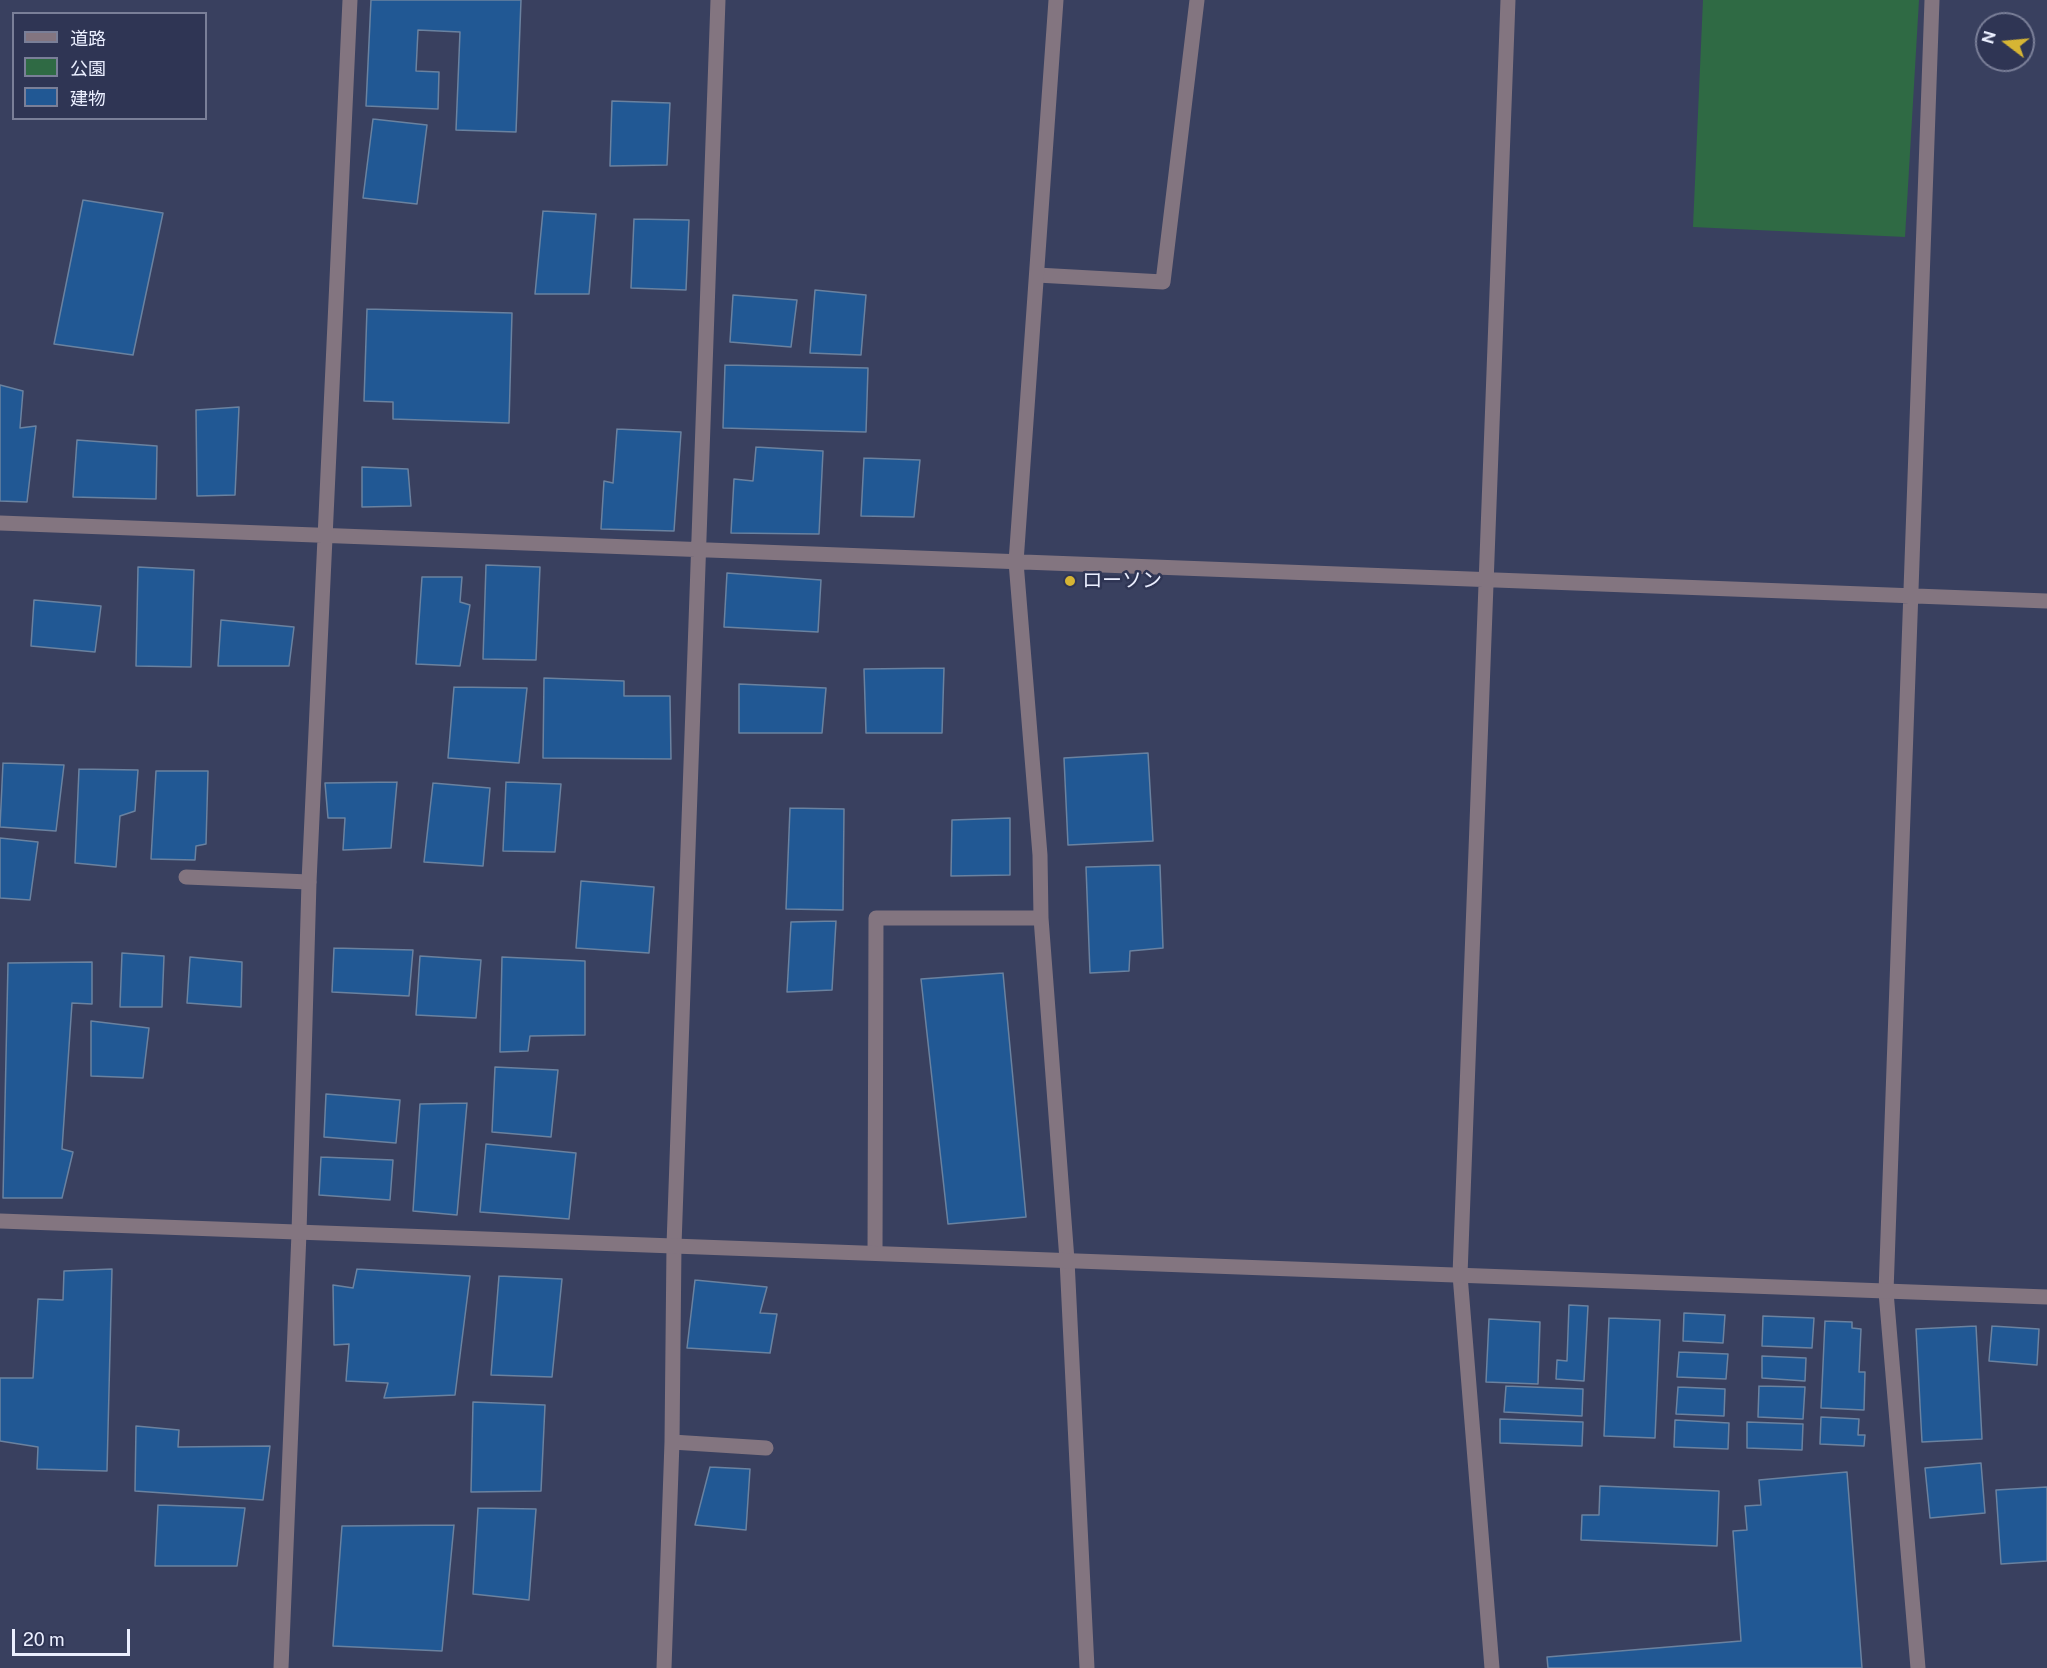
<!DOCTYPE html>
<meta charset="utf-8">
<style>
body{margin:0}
#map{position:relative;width:2047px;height:1668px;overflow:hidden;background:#39405f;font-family:"Public Sans","Noto Sans JP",sans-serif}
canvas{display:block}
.legend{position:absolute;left:12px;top:12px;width:195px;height:108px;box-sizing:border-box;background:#2f3554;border:2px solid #7a7f98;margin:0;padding:8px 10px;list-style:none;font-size:18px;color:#ebefff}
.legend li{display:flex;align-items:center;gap:12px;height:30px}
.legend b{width:30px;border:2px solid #7a7f98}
.north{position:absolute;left:1975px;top:12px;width:60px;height:60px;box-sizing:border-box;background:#2f3554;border:2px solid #7a7f98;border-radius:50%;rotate:286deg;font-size:16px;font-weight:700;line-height:24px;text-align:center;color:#ebefff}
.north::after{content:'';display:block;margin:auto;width:21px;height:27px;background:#d6b534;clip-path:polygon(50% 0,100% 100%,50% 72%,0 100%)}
.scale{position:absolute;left:12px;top:1629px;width:118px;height:27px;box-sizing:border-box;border:3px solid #ebefff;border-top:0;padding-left:8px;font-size:18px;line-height:21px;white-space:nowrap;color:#ebefff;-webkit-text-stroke:4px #2f3554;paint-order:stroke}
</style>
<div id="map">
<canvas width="2047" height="1668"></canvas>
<ul class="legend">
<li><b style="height:8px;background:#837580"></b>道路</li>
<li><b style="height:16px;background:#2f6a44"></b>公園</li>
<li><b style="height:16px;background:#215894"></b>建物</li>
</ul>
<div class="north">N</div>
<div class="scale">20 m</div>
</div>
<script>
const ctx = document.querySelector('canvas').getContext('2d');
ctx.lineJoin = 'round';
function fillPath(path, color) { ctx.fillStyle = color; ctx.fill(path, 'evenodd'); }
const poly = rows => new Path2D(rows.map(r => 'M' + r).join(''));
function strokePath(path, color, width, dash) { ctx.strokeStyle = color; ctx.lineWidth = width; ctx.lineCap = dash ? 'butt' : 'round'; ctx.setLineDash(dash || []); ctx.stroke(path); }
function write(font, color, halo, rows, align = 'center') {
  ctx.font = font + ' "Public Sans","Noto Sans JP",sans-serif'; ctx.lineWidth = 5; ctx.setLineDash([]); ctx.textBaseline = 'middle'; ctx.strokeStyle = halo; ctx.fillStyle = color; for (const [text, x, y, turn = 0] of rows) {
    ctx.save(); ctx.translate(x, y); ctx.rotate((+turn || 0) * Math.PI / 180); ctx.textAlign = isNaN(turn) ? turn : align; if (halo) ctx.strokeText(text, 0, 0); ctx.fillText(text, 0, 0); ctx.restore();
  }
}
fillPath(poly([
 [1703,0,1919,0,1905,237,1693,227]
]), '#2f6a44');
const building = poly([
 [371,0,521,0,516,132,456,130,460,32,418,30,416,71,439,72,438,109,366,106,371,0],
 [612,101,670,103,667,165,610,166,612,101],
 [373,119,427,125,417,204,363,198,373,119],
 [83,200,163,213,133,355,54,344,83,200],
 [543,211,596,214,589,294,535,294,543,211],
 [634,219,689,220,686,290,631,288,634,219],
 [815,290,866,295,861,355,810,353,815,290],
 [733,295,797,300,791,347,730,342,733,295],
 [367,309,512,313,509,423,393,419,393,402,364,401,367,309],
 [725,365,868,368,866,432,723,428,725,365],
 [0,385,23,391,20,428,36,426,27,502,0,501,0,385],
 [239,407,235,495,197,496,196,410,239,407],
 [617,429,681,432,674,531,601,529,604,481,613,483,617,429],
 [77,440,157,446,156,499,73,497,77,440],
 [756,447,823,451,819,534,731,533,734,479,753,481,756,447],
 [864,458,920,460,914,517,861,516,864,458],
 [362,467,408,469,411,506,362,507,362,467],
 [486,565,540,567,536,660,483,659,486,565],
 [138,567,194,570,191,667,136,666,138,567],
 [727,573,821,580,818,632,724,627,727,573],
 [422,577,462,577,460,602,470,605,460,666,416,664,422,577],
 [34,600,101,606,95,652,31,646,34,600],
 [221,620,294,627,289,666,218,666,221,620],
 [944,668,942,733,866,733,864,669,944,668],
 [544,678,624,681,624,696,670,696,671,759,543,758,544,678],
 [739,684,826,688,822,733,739,733,739,684],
 [454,687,527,688,519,763,448,758,454,687],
 [1148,753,1153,841,1068,845,1064,758,1148,753],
 [3,763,64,765,56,831,0,827,3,763],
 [79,769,138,770,135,811,120,816,116,867,75,863,79,769],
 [156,771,208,771,206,844,196,846,195,860,151,859,156,771],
 [397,782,391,848,343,850,345,818,328,818,325,783,397,782],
 [506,782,561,784,555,852,503,851,506,782],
 [433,783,490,788,483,866,424,862,433,783],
 [790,808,844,809,843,910,786,909,790,808],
 [1010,818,1010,875,951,876,952,820,1010,818],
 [0,838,38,842,30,900,0,898,0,838],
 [1160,865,1163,948,1130,951,1129,971,1090,973,1086,867,1160,865],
 [581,881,654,887,649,953,576,948,581,881],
 [836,921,832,990,787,992,791,922,836,921],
 [334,948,413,950,409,996,332,992,334,948],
 [122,953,164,956,162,1007,120,1007,122,953],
 [420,956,481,960,476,1018,416,1015,420,956],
 [190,957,242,962,241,1007,187,1003,190,957],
 [502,957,585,961,585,1035,530,1036,528,1051,500,1052,502,957],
 [92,962,92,1004,72,1003,62,1149,73,1152,62,1198,3,1198,8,963,92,962],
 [1003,973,1026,1217,948,1224,921,979,1003,973],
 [91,1021,149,1028,143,1078,91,1076,91,1021],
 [495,1067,558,1070,551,1137,492,1132,495,1067],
 [326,1094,400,1100,396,1143,324,1137,326,1094],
 [467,1103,457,1215,413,1211,420,1104,467,1103],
 [486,1144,576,1153,569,1219,480,1212,486,1144],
 [321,1157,393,1160,390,1200,319,1195,321,1157],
 [112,1269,107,1471,37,1469,38,1447,0,1441,0,1378,33,1378,38,1299,63,1300,64,1271,112,1269],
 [357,1269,470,1276,455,1395,384,1398,388,1383,346,1381,349,1344,334,1345,333,1285,353,1288,357,1269],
 [499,1276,562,1279,552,1377,491,1375,499,1276],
 [695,1280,767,1287,760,1313,777,1314,770,1353,687,1348,695,1280],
 [1569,1305,1588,1306,1584,1381,1556,1379,1557,1360,1567,1361,1569,1305],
 [1684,1313,1725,1315,1723,1343,1683,1341,1684,1313],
 [1763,1316,1814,1318,1812,1348,1762,1346,1763,1316],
 [1609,1318,1660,1320,1655,1438,1604,1436,1609,1318],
 [1489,1319,1540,1322,1538,1384,1486,1382,1489,1319],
 [1825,1321,1852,1322,1852,1328,1861,1329,1859,1372,1865,1372,1864,1410,1821,1408,1825,1321],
 [1976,1326,1982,1439,1922,1442,1916,1329,1976,1326],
 [1992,1326,2039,1329,2037,1365,1989,1361,1992,1326],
 [1679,1352,1728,1354,1726,1379,1677,1377,1679,1352],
 [1762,1356,1806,1358,1805,1381,1762,1378,1762,1356],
 [1506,1386,1583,1389,1582,1416,1504,1412,1506,1386],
 [1759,1386,1805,1387,1803,1419,1758,1417,1759,1386],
 [1678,1387,1725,1389,1724,1416,1676,1414,1678,1387],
 [473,1402,545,1405,541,1491,471,1492,473,1402],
 [1821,1417,1859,1419,1858,1435,1865,1435,1864,1446,1820,1444,1821,1417],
 [1500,1419,1583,1422,1582,1446,1500,1443,1500,1419],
 [1675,1420,1729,1423,1728,1449,1674,1447,1675,1420],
 [1747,1422,1803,1424,1802,1450,1747,1448,1747,1422],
 [136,1426,179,1430,178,1447,270,1446,263,1500,135,1491,136,1426],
 [1981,1463,1985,1513,1930,1518,1925,1468,1981,1463],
 [710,1467,750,1469,746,1530,695,1525,710,1467],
 [1847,1472,1862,1668,1548,1668,1547,1657,1741,1641,1733,1531,1747,1530,1745,1506,1761,1505,1759,1480,1847,1472],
 [1600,1486,1719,1491,1717,1546,1581,1540,1582,1515,1599,1515,1600,1486],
 [2047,1487,2047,1561,2001,1564,1996,1490,2047,1487],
 [158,1505,245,1508,237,1566,155,1566,158,1505],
 [478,1508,536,1509,529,1600,473,1594,478,1508],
 [454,1525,442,1651,333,1646,342,1526,454,1525]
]);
fillPath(building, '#215894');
strokePath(building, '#6a82a0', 1.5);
strokePath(poly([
 [1037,275,1163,282,1197,0],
 [186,877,309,882]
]), '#837580', 15);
strokePath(poly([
 [1056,0,1016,562,1040,855,1041,918,1067,1260,1087,1668],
 [0,523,2047,601],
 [875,1253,876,918,1041,918],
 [672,1442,766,1448],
 [281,1668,299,1233,309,882,350,0],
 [664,1668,672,1442,674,1245,718,0],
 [1492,1668,1460,1275,1508,0],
 [1918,1668,1886,1292,1932,0]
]), '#837580', 15);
strokePath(poly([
 [0,1221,2047,1297]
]), '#837580', 15);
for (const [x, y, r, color] of [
 [1070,581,6,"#d6b534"]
]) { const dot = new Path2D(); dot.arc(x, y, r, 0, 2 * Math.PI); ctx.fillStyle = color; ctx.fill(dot); strokePath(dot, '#2f3554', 2); }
write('20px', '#ebefff', '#2f3554', [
 ["ローソン",1082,581]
], 'left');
</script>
